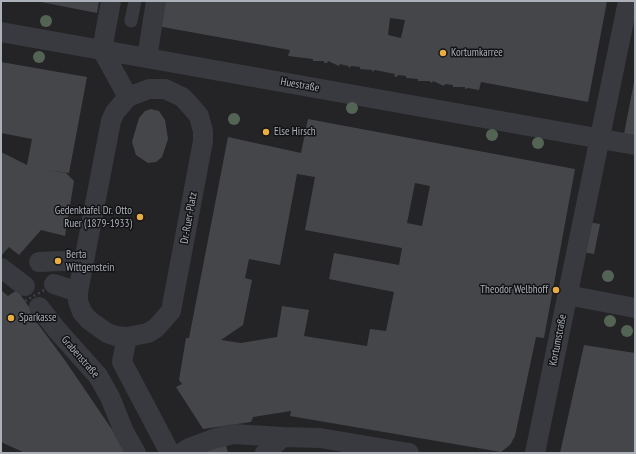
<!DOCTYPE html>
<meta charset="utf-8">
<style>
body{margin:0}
#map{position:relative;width:636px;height:454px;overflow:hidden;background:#18181a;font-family:"PT Sans Narrow",sans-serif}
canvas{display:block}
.frame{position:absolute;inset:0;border:2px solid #abb0b9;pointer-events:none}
</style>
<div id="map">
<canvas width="636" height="454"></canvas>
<div class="frame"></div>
</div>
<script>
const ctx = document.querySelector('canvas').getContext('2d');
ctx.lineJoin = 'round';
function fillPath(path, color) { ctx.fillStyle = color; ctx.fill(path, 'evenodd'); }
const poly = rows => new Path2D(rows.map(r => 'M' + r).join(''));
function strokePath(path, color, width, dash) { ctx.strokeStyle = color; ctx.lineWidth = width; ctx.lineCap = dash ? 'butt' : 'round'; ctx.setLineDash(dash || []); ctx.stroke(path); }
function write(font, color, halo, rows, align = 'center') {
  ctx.font = font + ' "PT Sans Narrow",sans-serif'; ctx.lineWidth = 3; ctx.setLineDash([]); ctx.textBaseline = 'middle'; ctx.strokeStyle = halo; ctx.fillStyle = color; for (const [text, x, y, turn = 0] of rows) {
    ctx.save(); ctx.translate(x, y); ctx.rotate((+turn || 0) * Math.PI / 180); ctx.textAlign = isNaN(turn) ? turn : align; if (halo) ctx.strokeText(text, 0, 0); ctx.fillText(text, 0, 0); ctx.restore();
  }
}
fillPath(poly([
 [1,1,635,1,635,453,1,453]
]), '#242427');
fillPath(poly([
 [36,1,99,1,97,13],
 [161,1,607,1,588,102,481,82,479,90,468,88,465,89,465,87,453,87,453,85,445,84,444,86,433,81,432,83,429,81,418,81,418,79,406,78,406,76,398,75,397,77,394,76,395,74,375,70,372,72,372,70,360,69,360,67,351,66,350,68,348,66,340,64,339,66,328,61,327,63,324,63,324,61,313,61,313,59,288,56,290,50,157,26],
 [390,18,405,20,401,38,388,35],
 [1,62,87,77,69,173,48,170,66,173,74,181,65,236,41,230,19,255,9,247,1,256,1,152,27,165,32,139,1,133],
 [634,82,635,82,635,136,624,134],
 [151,109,159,111,165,120,168,139,162,157,156,162,148,163,136,155,132,142,139,118,145,111],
 [308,119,575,169,544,338,536,337,515,436,510,445,501,452,290,416,291,411,253,417,251,422,203,429,176,387,182,384,179,380,186,338,189,338,228,137,301,153],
 [297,174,315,177,305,230,402,248,399,265,334,253,329,279,394,292,386,331,370,329,367,346,304,336,309,310,282,306,277,337,241,343,221,340,243,325,252,280,245,278,249,259,280,265],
 [415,183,430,186,422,226,407,223],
 [588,222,600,224,594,254,582,252],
 [1,290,8,296,17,290,34,314,32,316,64,359,128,453,25,453,1,442],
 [584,345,635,353,635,453,560,453],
 [225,442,228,453,202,453]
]), '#45464a');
strokePath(poly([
 [131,21,135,1]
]), '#393a3f', 13);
strokePath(poly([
 [111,1,102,50,128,97],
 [1,32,635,145],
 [147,58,156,1],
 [149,89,165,89,182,97,188,103,199,116,203,131,203,141,171,311,156,328,148,333,127,337,116,336,107,333,89,320,82,312,78,301,78,292,111,121,115,112,128,97,149,89],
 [39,262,84,260],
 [1,268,25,286],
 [54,284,78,292],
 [567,295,635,308],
 [39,307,57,330,98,376,110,397,124,432,136,453],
 [127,337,122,362,170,453],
 [182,453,189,448,213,439,233,434,283,437],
 [265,453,283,437,320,438,409,453],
 [535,453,628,1]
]), '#393a3f', 20);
strokePath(poly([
 [25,301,46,289]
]), '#3f4146', 2.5, [2, 3]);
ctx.fillStyle = '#536454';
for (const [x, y] of [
 [46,21],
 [39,57],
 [352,108],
 [234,119],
 [492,135],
 [538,143],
 [608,276],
 [610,321],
 [627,331]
]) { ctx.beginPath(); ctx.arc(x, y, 6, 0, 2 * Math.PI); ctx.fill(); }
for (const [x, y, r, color] of [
 [443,53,4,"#e9ad41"],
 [266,132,4,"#e9ad41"],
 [140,217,4,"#e9ad41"],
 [58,261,4,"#e9ad41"],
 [556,290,4,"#e9ad41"],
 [11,318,4,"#e9ad41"]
]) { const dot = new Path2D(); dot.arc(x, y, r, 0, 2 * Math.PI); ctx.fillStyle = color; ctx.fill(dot); strokePath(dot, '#131315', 1.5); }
write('11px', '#abb0b9', '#131315', [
 ["Kortumkarree",451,53],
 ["Else Hirsch",274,132],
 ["Gedenktafel Dr. Otto",132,211,"right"],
 ["Ruer (1879-1933)",132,224,"right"],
 ["Berta",66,255],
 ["Wittgenstein",66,268],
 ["Theodor Welbhoff",548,290,"right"],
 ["Sparkasse",19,318]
], 'left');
write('11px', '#abb0b9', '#131315', [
 ["Huestraße",300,85,10],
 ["Dr.-Ruer-Platz",189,218,-80],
 ["Kortumstraße",558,340,-79],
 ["Grabenstraße",80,357,49]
]);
</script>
